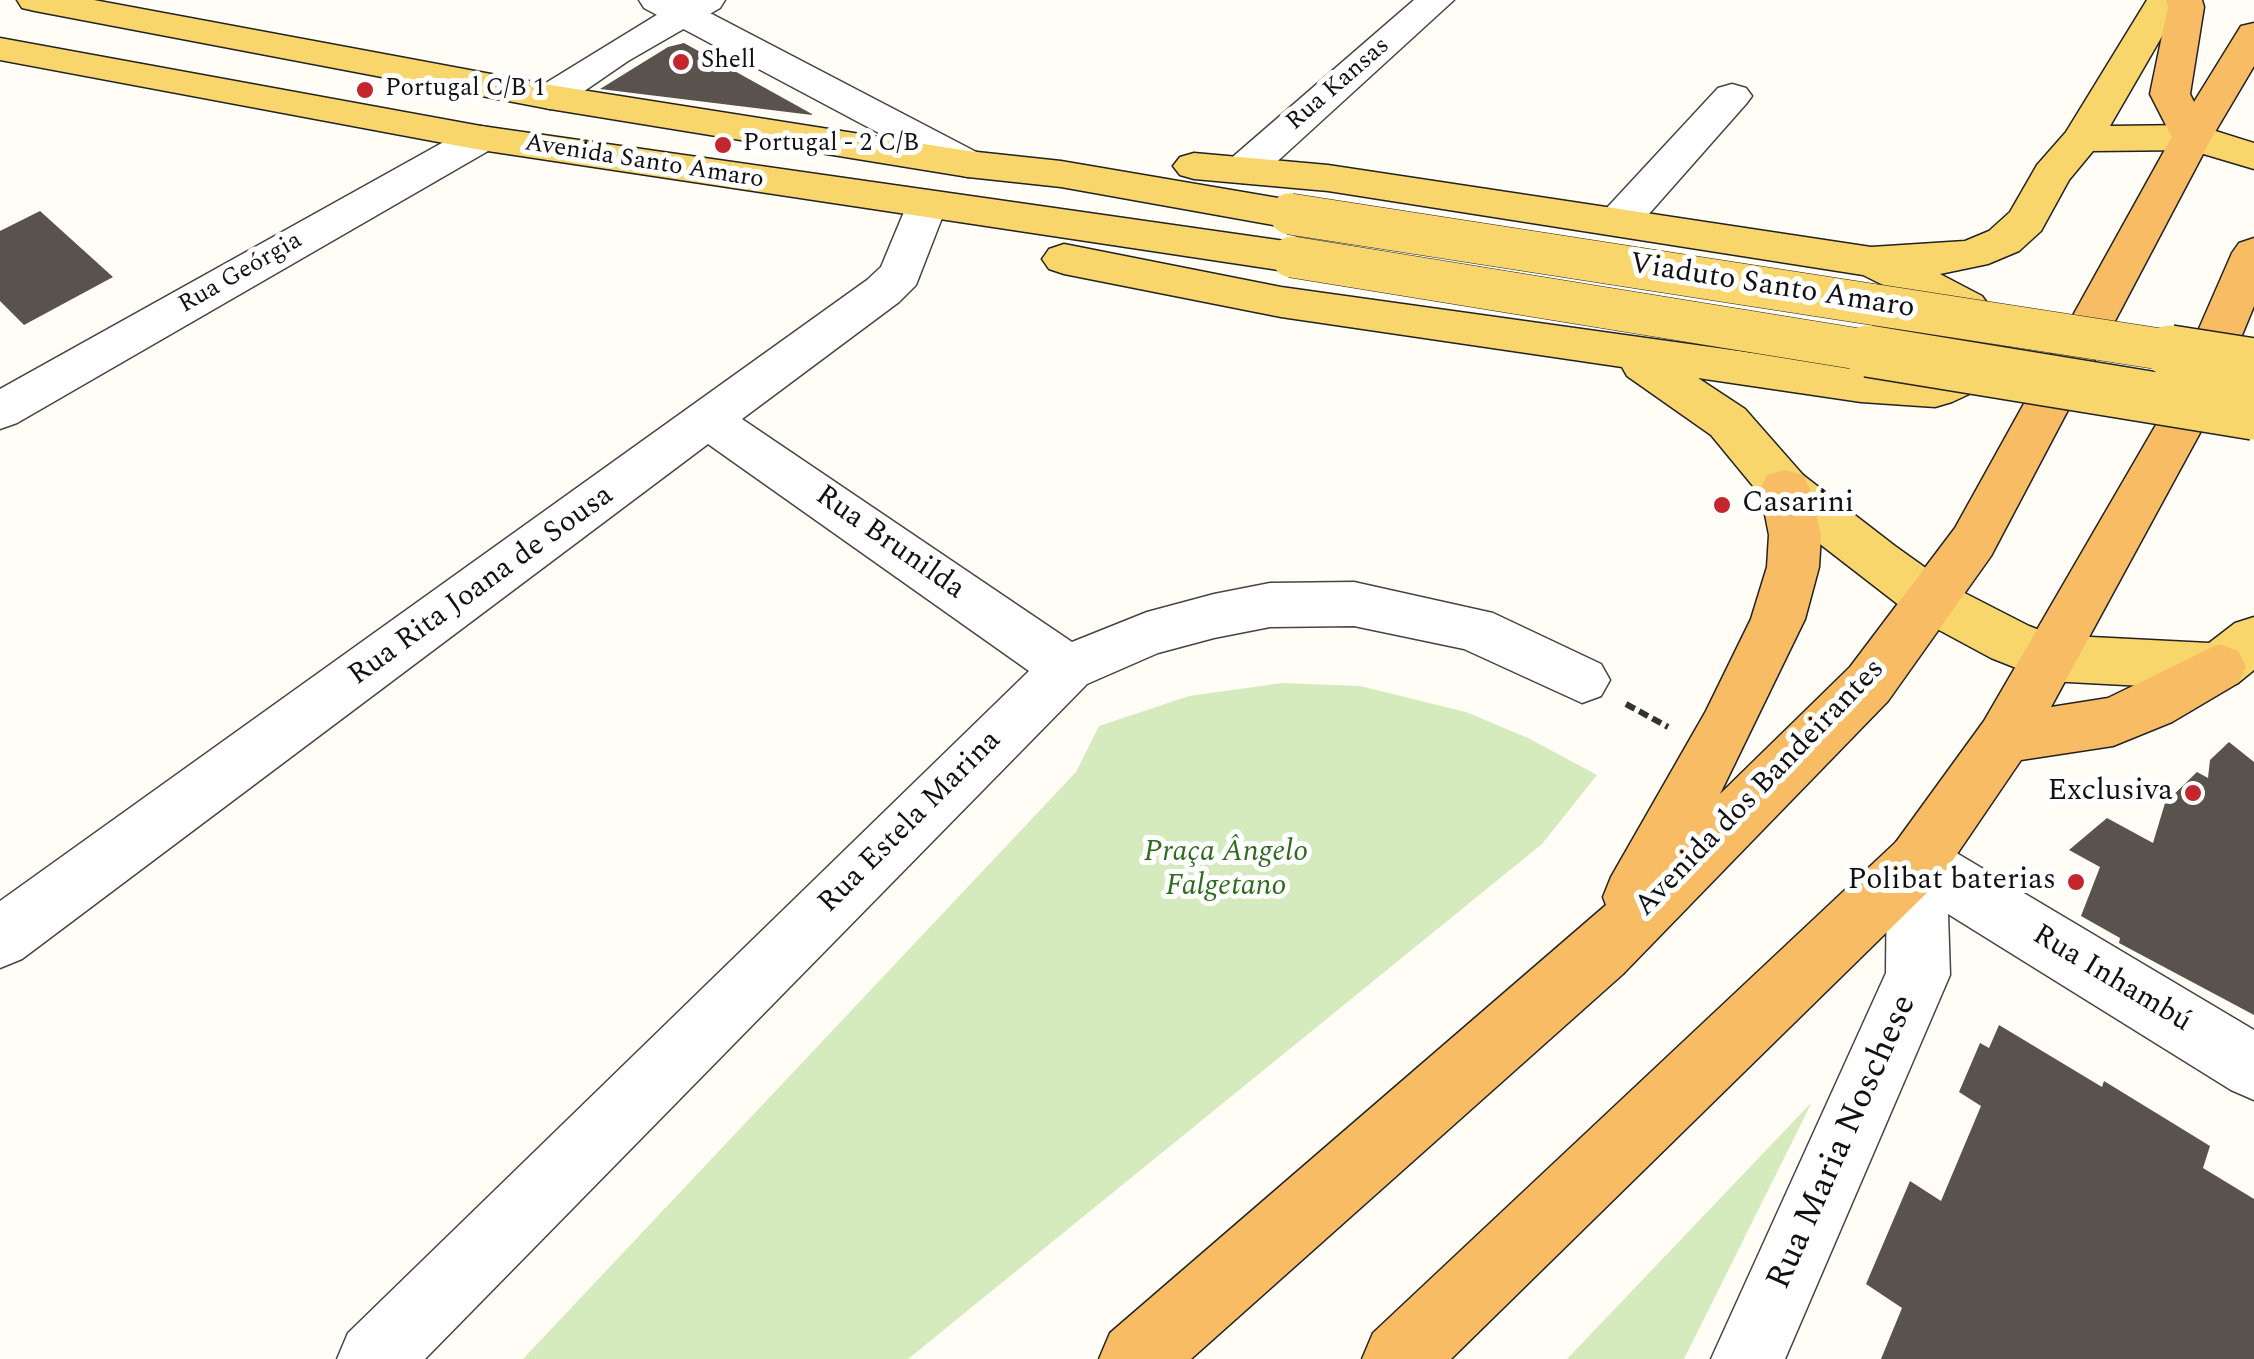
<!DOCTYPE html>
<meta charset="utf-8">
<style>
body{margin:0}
canvas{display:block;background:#fffdf5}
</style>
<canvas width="2254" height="1359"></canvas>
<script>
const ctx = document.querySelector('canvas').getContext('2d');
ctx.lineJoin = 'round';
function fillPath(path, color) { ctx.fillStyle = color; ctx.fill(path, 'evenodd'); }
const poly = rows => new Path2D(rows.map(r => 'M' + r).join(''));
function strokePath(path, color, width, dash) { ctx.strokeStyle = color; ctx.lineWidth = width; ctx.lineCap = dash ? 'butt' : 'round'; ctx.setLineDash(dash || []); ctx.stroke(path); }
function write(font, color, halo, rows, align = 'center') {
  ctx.font = font + ' Spectral,serif'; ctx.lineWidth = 10; ctx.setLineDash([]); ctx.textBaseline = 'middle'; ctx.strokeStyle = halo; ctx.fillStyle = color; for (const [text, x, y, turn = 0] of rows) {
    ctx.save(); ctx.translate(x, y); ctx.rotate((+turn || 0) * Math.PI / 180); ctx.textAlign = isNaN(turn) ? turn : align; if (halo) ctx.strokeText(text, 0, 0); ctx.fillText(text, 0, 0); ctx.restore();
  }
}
fillPath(poly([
 [1282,683,1360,686,1466,712,1528,738,1597,775,1542,844,908,1359,523,1359,1076,772,1099,726,1189,696],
 [1812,1102,1684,1359,1567,1359]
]), '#d5ebbd');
fillPath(poly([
 [684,43,812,114,812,115,600,89,668,47],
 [40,211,113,277,24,325,0,301,0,231],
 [2229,742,2254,762,2254,1015,2119,943,2120,938,2081,916,2100,867,2069,850,2107,818,2153,843,2165,803,2197,772,2208,778,2210,760],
 [1999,1025,2102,1087,2104,1081,2210,1146,2203,1168,2254,1199,2254,1359,1881,1359,1902,1308,1866,1284,1910,1181,1941,1201,1981,1106,1959,1092,1980,1043,1989,1048]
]), '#5a524d');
const minor = poly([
 [681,0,725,0,720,8,628,61,564,105,550,109,536,105,530,97,536,89,681,0],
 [1414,0,1454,0,1258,179,1243,183,1228,179,1222,170,1228,161,1414,0],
 [1732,84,1746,88,1752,96,1746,104,1633,232,1618,236,1603,232,1597,222,1603,212,1718,88,1732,84],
 [481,126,495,129,501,138,495,147,17,423,0,429,0,389,467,129,481,126],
 [926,191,941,195,947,205,916,285,899,302,742,419,1072,642,1147,612,1214,594,1270,583,1354,582,1493,613,1601,664,1610,680,1601,696,1582,703,1464,649,1354,626,1270,627,1214,638,1158,653,1087,684,425,1359,337,1359,348,1333,1029,671,708,444,22,959,0,968,0,901,867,280,881,267,911,195,926,191],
 [1917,834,1938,842,2254,1030,2254,1100,2231,1090,1948,914,1950,975,1785,1359,1711,1359,1886,973,1887,862,1896,842,1917,834]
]);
const tertiary = poly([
 [639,0,685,0,982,155,988,164,982,173,968,177,954,173,644,8,639,0]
]);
const primary = poly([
 [17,0,94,0,550,85,968,151,1061,161,1290,200,1305,204,1311,214,1305,224,1290,228,1061,187,968,177,550,109,35,11,22,8,17,0],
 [2147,0,2183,0,2110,126,2192,125,2206,128,2254,143,2254,169,2190,150,2093,151,2069,180,2041,231,2019,251,1988,264,1940,274,1982,296,2004,326,2009,344,1994,375,1980,389,1952,402,1935,407,1861,402,1698,378,1745,409,1803,475,1895,546,1951,586,2029,626,2052,635,2209,643,2235,623,2254,617,2254,670,2238,683,2219,690,2049,681,1991,658,1913,616,1767,503,1711,435,1627,376,1622,367,1281,317,1064,274,1049,269,1042,259,1049,249,1064,244,1281,287,1861,368,1930,373,1959,354,1963,344,1959,330,1950,318,1863,275,1328,191,1194,179,1180,175,1173,166,1180,157,1194,153,1328,165,1871,247,1965,241,1989,231,2010,212,2037,165,2066,132,2147,0],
 [0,38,481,126,1292,242,1307,247,1314,257,1307,267,1292,272,481,150,0,60,0,38]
]);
const trunk = poly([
 [2166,0,2202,0,2204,7,2190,94,2194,102,2241,26,2254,23,2254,66,2212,137,1991,556,1888,701,1623,974,1191,1359,1099,1359,1110,1333,1606,905,1603,897,1611,877,1706,711,1751,619,1767,567,1769,535,1760,489,1767,475,1785,470,1803,475,1810,489,1821,535,1819,567,1805,619,1720,794,1850,667,1955,528,2172,137,2150,94,2168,7,2166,0],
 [2254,238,2254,306,2207,420,2051,707,2108,698,2219,644,2238,651,2246,667,2238,683,2172,722,2113,746,2021,760,1938,882,1451,1359,1362,1359,1373,1333,1896,842,1984,721,2160,418,2232,253,2239,243,2254,238]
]);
strokePath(minor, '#444', 3);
strokePath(tertiary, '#444', 3);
strokePath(primary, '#222', 3);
strokePath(trunk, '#222', 3);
strokePath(poly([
 [1626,704,1668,727]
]), '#333', 6, [10, 5]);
fillPath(minor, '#fff');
fillPath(tertiary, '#fff');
fillPath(primary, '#f9d66b');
fillPath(trunk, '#f7bc64');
const primaryBridgeFar1 = poly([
 [1290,214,2186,353],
 [1292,257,1883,353]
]);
const primaryBridge = poly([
 [1868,351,2254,414],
 [2170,351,2254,364]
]);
strokePath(primaryBridgeFar1, '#222', 42, []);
strokePath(primaryBridge, '#222', 54, []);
strokePath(primaryBridgeFar1, '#f9d66b', 41);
strokePath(primaryBridge, '#f9d66b', 51);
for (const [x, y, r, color] of [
 [681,62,10,"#c4262e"],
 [365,90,10,"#c4262e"],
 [723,145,10,"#c4262e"],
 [1722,505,10,"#c4262e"],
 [2193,793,10,"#c4262e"],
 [2076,882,10,"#c4262e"]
]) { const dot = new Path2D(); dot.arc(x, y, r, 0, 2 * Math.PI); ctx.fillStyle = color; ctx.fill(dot); strokePath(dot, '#fff', 4); }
write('25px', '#111', '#fff', [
 ["Shell",701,62],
 ["Portugal C/B 1",385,90],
 ["Portugal - 2 C/B",743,145]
], 'left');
write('25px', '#111', '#fff', [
 ["Rua Kansas",1339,85,-41],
 ["Avenida Santo Amaro",644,163,9],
 ["Rua Geórgia",241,274,-30]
]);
write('30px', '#111', '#fff', [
 ["Viaduto Santo Amaro",1772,288,9],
 ["Rua Brunilda",889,544,35],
 ["Rua Rita Joana de Sousa",482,587,-36],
 ["Avenida dos Bandeirantes",1761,789,-46],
 ["Rua Estela Marina",911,823,-45],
 ["Rua Inhambú",2111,980,31]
]);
write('30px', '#111', '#fff', [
 ["Casarini",1742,505,"left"],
 ["Exclusiva",2173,793],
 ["Polibat baterias",2056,882]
], 'right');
write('italic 30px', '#2f6b1f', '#fff', [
 ["Praça Ângelo",1226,854],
 ["Falgetano",1226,888]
]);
write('35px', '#111', '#fff', [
 ["Rua Maria Noschese",1844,1143,-66]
]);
</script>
